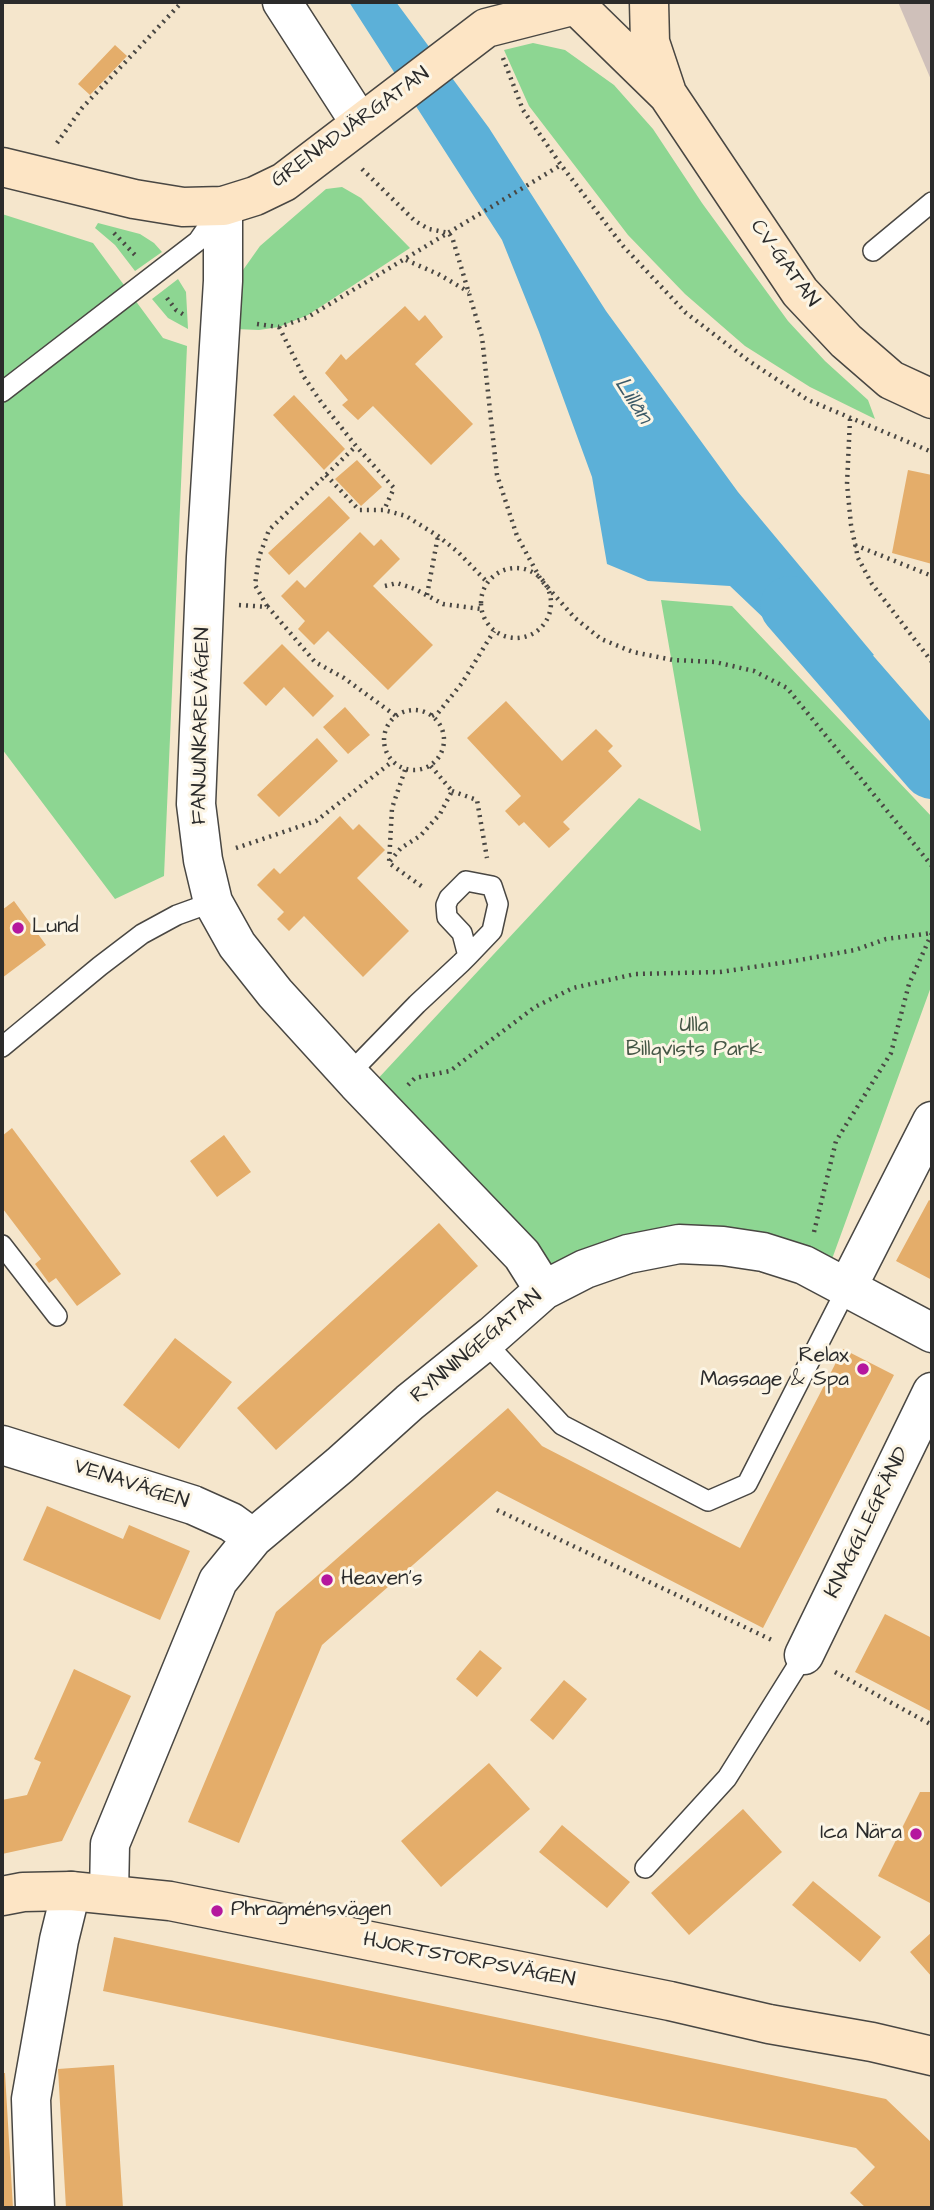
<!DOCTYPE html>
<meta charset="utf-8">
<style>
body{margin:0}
#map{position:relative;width:934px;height:2210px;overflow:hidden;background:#f5e6cc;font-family:"Architects Daughter",sans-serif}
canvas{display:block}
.frame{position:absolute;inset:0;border:4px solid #2b2b2b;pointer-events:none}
</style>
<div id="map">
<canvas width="934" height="2210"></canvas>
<div class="frame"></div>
</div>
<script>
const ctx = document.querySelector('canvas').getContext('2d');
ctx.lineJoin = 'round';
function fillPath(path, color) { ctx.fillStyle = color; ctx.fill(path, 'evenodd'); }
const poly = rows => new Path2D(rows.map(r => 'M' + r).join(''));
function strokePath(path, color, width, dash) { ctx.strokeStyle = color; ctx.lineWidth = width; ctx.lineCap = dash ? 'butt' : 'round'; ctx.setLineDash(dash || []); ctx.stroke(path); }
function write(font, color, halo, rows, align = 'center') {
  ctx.font = font + ' "Architects Daughter",sans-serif'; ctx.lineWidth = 6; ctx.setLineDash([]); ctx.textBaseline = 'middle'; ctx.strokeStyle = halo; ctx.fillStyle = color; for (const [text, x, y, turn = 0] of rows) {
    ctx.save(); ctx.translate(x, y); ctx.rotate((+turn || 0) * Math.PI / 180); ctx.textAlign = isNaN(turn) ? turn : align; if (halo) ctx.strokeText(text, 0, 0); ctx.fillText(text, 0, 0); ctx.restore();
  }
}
fillPath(poly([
 [898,2,932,2,932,82]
]), '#cfc0ba');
fillPath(poly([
 [533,43,565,50,614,85,653,129,702,203,788,321,825,361,868,400,875,419,810,387,745,346,685,294,628,235,529,106,504,50],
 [342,187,361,198,410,248,308,315,279,327,259,330,235,329,235,290,243,270,260,246,326,189],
 [2,214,93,243,163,338,187,346,164,876,115,899,2,749],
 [98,223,140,234,154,243,162,252,135,271,115,245,95,228],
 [178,279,186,292,188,329,168,318,152,299],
 [661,600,732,606,932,817,932,984,832,1259,684,1245,539,1272,360,1098,639,798,701,831]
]), '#8dd692');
fillPath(poly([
 [349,2,396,2,489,128,606,311,738,492,874,655,843,670,798,634,772,626,730,586,648,581,607,564,592,477,539,332,502,240]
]), '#5cb0d8');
strokePath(poly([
 [790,606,932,769]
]), '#5cb0d8', 60);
fillPath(poly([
 [115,45,127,56,90,95,78,84],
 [405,306,419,321,425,315,443,337,415,364,473,424,431,465,373,406,358,420,342,405,348,400,325,373,341,354,346,360],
 [294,395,345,449,324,470,273,415],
 [357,460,382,487,361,506,335,479],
 [908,470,932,475,932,564,892,553],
 [329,496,350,518,289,575,268,553],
 [360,532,374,546,381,539,400,559,373,586,433,645,388,690,328,631,314,645,298,629,305,621,281,596,297,580,305,588],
 [282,644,334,696,313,717,284,687,266,706,243,683],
 [506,701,562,761,596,729,613,746,608,751,622,766,563,822,570,829,549,848,524,822,519,826,505,811,521,796,467,738],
 [345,707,370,735,348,754,323,727],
 [317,738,338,761,279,817,257,795],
 [340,816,353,830,359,824,385,850,357,878,409,931,363,977,304,916,289,931,277,919,284,912,257,885,274,868,280,874],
 [14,901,46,945,2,978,2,910],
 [12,1128,121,1274,77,1306,56,1278,49,1283,35,1264,41,1259,3,1209,2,1210,2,1136],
 [224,1135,251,1172,217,1197,190,1161],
 [929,1200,932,1202,932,1280,896,1261],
 [439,1223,478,1266,276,1450,237,1408],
 [175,1338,232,1382,179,1449,123,1405],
 [843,1349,894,1375,763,1628,497,1491,322,1645,239,1843,188,1822,276,1612,508,1408,542,1446,740,1548],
 [47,1506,123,1539,129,1525,190,1551,160,1620,23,1560],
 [885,1614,932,1638,932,1712,855,1672],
 [480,1650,502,1668,477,1697,456,1679],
 [74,1669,131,1696,62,1841,2,1854,2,1800,27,1795,41,1762,34,1759],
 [564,1680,587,1699,553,1740,530,1720],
 [489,1763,530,1809,441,1887,401,1841],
 [920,1792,932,1792,932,1904,878,1876],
 [743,1809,782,1852,689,1935,651,1893],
 [562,1825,630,1882,607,1908,539,1852],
 [813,1881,881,1937,860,1962,792,1905],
 [932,1932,932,1977,910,1952],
 [114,1937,886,2099,932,2143,932,2206,930,2208,866,2208,850,2193,875,2167,856,2148,103,1991],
 [114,2065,123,2208,66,2208,58,2069],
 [2,2073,5,2073,13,2208,2,2208]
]), '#e4ad6a');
const lane = poly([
 [873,251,932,202],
 [2,392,198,241,218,212],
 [2,1047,100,966,142,934,177,915,213,902],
 [349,1074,417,1004,461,963,468,956,492,931,498,904,492,886,466,881,449,898,446,905,447,917,462,933,468,956],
 [2,1245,57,1316],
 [485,1342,562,1425,708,1501,747,1484,848,1286],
 [645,1868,727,1778,804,1655]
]);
const street = poly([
 [282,2,360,123],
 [223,206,223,281,206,557,196,804,203,860,213,902,237,945,275,993,357,1083,522,1255,544,1290],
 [848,1286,932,1121],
 [2,1445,193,1505,231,1522,253,1538],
 [804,1655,932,1392],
 [109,1894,110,1844,218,1581,253,1538,340,1465,410,1402,493,1335,544,1290,585,1269,628,1254,679,1244,723,1246,763,1252,804,1265,932,1333],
 [35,2208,31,2099,59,1940,71,1891]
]);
const secondary = poly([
 [649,2,650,42,666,90],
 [582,11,668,95,800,292,846,341,891,380,932,399],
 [2,167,134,199,183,207,223,206,255,196,284,182,486,28,568,7],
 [2,1896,23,1892,71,1891,170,1901,670,2001,769,2024,872,2042,932,2056]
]);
strokePath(lane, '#494743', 22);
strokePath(street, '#494743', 41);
strokePath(secondary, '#494743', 41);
strokePath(poly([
 [503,58,523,110,561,165,623,246,686,313,749,361,808,400,932,452],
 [57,143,82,108,182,2],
 [362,169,415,221,429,229,449,233,453,240,482,337,497,475,517,536,541,580,575,618,601,639,633,652,673,660,715,662,754,671,787,688,932,866],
 [114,233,137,257],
 [406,260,438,274,469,292],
 [167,298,176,310,186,316],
 [257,324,279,327,308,317,561,165],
 [279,327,304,377,321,402,356,446,394,488,384,510],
 [850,419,847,484,851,525,858,558,872,584,932,662],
 [326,475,359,510,384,510,406,516,438,536,458,552,487,582],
 [855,545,932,576],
 '481 603a35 35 0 1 1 70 0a35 35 0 1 1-70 0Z',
 [385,586,397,583,415,589,443,604,481,609],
 [427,595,438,536],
 [239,605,268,607,315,662,344,678,396,716],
 [267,606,255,585,259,557,269,530,356,446],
 '384 740a30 30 0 1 1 60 0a30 30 0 1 1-60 0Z',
 [432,716,438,713,462,683,494,631],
 [405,770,392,808,389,863,424,888],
 [452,791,477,800,487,858],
 [236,848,316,821,393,761],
 [390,861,401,848,420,836,440,814,452,791,430,765],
 [408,1085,415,1078,450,1071,535,1007,573,988,635,974,720,972,794,961,855,950,886,939,932,933],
 [814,1232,836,1141,891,1053,909,984,932,933],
 [497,1510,774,1641],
 [835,1672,932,1725]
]), '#494743', 4.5, [2, 5]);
strokePath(lane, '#fff', 19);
strokePath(street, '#fff', 38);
strokePath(secondary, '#fde5c5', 38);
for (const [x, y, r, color] of [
 [18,928,7,"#b5179e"],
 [863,1369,7,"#b5179e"],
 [327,1580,7,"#b5179e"],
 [916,1834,7,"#b5179e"],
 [217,1911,7,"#b5179e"]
]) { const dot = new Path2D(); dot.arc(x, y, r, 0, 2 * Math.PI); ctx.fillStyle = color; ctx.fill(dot); strokePath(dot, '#fcf5e5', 2.5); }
write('21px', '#2b2b2b', '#fcf5e5', [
 ["GRENADJÄRGATAN",351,128,-36],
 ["CV-GATAN",784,264,54],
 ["FANJUNKAREVÄGEN",202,726,-89],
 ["RYNNINGEGATAN",477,1347,-40],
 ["VENAVÄGEN",131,1485,18],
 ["KNAGGLEGRÄND",868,1523,-64],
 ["HJORTSTORPSVÄGEN",469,1961,11]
]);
write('21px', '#2b2b2b', '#fcf5e5', [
 ["Lund",32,928],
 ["Relax",849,1357,"right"],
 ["Massage & Spa",849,1381,"right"],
 ["Heaven’s",341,1580],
 ["Ica Nära",902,1834,"right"],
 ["Phragménsvägen",231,1911]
], 'left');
write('21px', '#445645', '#fcf5e5', [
 ["Ulla",694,1027],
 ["Billqvists Park",694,1051]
]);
write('italic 23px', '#3c5a68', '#fcf5e5', [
 ["Lillån",632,401,57]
]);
</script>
